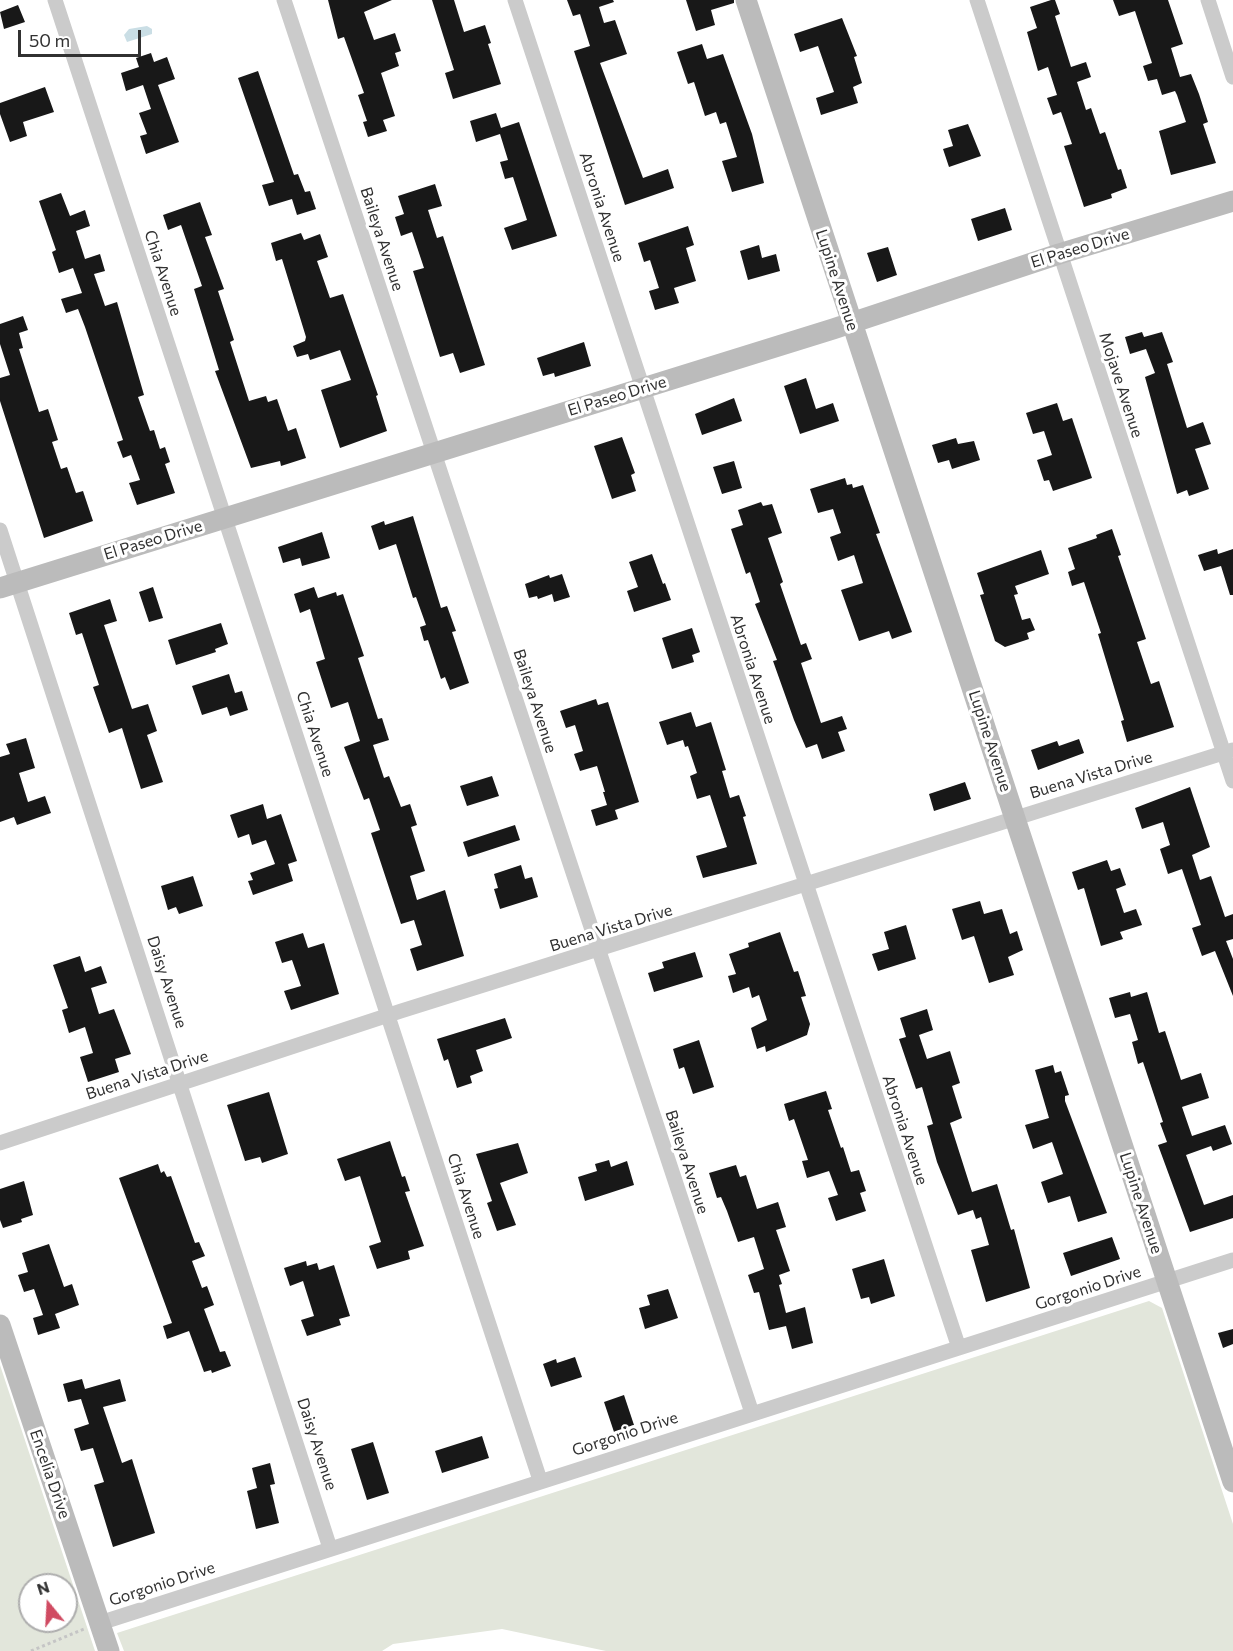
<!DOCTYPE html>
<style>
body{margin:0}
#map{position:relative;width:1233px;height:1651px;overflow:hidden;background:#fff;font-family:Commissioner,sans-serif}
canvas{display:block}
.north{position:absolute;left:18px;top:1573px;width:60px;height:60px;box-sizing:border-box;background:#fff;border:2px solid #adadad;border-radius:50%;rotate:342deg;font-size:16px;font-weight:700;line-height:24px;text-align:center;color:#313131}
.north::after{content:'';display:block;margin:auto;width:21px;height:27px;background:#d04b62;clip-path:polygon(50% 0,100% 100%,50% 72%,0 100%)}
.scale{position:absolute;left:18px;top:30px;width:123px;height:27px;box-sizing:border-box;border:3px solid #313131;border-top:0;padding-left:8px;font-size:18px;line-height:21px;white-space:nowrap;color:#313131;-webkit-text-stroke:4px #fff;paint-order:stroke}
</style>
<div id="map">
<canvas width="1233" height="1651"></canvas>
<div class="north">N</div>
<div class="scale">50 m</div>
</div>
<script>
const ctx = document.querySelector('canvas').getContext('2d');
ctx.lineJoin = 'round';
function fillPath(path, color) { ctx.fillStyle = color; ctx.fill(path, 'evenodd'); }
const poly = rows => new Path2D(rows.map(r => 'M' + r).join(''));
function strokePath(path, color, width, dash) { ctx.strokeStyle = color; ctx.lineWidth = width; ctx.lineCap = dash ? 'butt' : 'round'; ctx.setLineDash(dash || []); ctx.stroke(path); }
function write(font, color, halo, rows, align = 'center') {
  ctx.font = font + ' Commissioner,sans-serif'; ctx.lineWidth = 6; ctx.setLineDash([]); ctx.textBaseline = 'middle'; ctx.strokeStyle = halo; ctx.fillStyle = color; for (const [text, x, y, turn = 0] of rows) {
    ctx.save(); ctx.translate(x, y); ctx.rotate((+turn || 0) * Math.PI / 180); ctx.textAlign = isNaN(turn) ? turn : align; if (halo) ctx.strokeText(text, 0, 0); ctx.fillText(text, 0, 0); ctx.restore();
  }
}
fillPath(poly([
 [1149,1301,1162,1308,1233,1524,1233,1651,606,1651,502,1629,393,1644,382,1651,124,1651,117,1633],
 [0,1365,82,1612,95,1651,0,1651],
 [30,1585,66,1585,66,1621,30,1621]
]), '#e2e6db');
fillPath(poly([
 [147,26,152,29,152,34,127,42,124,35,129,29]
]), '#cadee5');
fillPath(poly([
 [328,0,392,0,364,12,374,40,395,33,401,51,395,53,399,66,381,73,395,116,383,120,387,131,368,137,363,122,367,121,358,95,364,93,344,37,338,39],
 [432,0,454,0,464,32,485,25,491,43,488,44,501,84,453,99,445,73,454,70],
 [567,0,613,0,614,2,599,7,604,23,615,20,627,54,600,63,643,178,668,169,674,188,625,205,574,51,590,46,580,14,573,16],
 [686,0,734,0,734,3,711,10,715,25,696,31],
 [1051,0,1055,0,1060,14,1055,16,1071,67,1086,62,1091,77,1077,82,1086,110,1091,108,1100,134,1105,132,1118,170,1121,169,1127,188,1111,194,1112,198,1084,207,1064,146,1072,144,1061,112,1053,115,1047,98,1057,95,1048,67,1038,71,1027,32,1037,28,1030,7],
 [1113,0,1168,0,1183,44,1171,48,1180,77,1191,74,1199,94,1208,122,1203,124,1216,163,1171,175,1159,131,1186,122,1177,95,1175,91,1162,95,1157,79,1148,81,1143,66,1152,63,1135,11,1119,16],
 [18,5,25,22,4,29,0,12],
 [842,18,857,56,854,57,862,83,853,87,858,103,821,115,816,98,834,92,818,46,800,52,794,34],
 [702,44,707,59,723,54,752,134,764,183,732,192,722,161,737,157,726,122,720,124,716,112,705,116,694,82,688,84,677,52],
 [151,53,154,62,167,57,175,79,158,85,179,142,146,154,140,136,147,134,139,113,151,109,143,85,126,91,121,73,139,67,136,58],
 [258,71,294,175,298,174,305,192,310,191,316,209,297,215,292,199,269,206,262,185,274,182,238,78],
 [45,87,54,112,23,122,27,136,10,142,0,114,0,103],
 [496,113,501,128,519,122,557,236,512,250,504,228,527,220,513,177,505,179,500,162,508,160,500,134,476,142,470,121],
 [968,124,981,156,949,167,943,149,953,146,948,130],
 [435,184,442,206,428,210,437,238,443,236,485,365,460,373,453,353,440,357,413,271,424,268,412,232,401,236,395,217,404,214,398,196],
 [61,193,70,216,85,210,90,226,76,231,85,259,100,254,105,271,94,274,105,306,117,302,144,395,138,397,150,431,154,430,160,449,165,447,170,462,165,464,175,493,137,505,129,483,140,480,131,455,123,458,117,442,123,440,85,327,78,309,66,313,61,299,82,293,73,268,59,273,52,252,56,250,39,201],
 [200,202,212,235,205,237,224,289,218,291,234,340,230,342,249,401,266,396,268,402,277,399,288,431,296,428,306,458,281,466,280,461,251,468,215,371,219,370,194,289,202,286,181,225,168,230,163,215],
 [1005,208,1012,230,978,241,971,219],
 [688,226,694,245,686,248,696,281,674,288,679,303,655,310,649,291,659,288,650,260,644,262,638,243],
 [301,233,304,240,320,234,328,257,317,261,330,298,343,294,378,395,376,396,387,431,340,448,321,390,351,380,340,350,310,360,308,354,297,357,293,346,305,341,306,337,282,259,276,261,271,243],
 [759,245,762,258,776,254,780,271,748,280,740,251],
 [888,247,897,275,877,282,867,253],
 [23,316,28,330,19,333,23,348,19,349,39,412,48,409,58,440,52,442,61,469,67,467,76,493,83,491,93,521,44,538,0,401,0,378,10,375,0,344,0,324],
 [1142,332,1144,337,1162,332,1173,362,1167,364,1187,428,1203,422,1211,444,1195,449,1209,489,1189,496,1187,490,1177,494,1145,377,1155,373,1146,349,1130,354,1125,337],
 [584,342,591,366,555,377,554,373,543,376,537,358],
 [806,378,816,409,833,403,839,421,800,434,784,386],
 [734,398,742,421,702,435,695,414],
 [1057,403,1063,421,1072,418,1092,478,1053,491,1049,480,1044,481,1037,460,1052,455,1044,431,1033,434,1026,413],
 [622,437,635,473,631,475,636,491,612,499,594,446],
 [956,438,958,444,974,441,980,460,952,469,949,460,938,463,932,445],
 [734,461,742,488,722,494,713,467],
 [845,478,847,485,852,484,853,488,863,485,880,533,876,534,912,632,892,639,889,631,859,641,841,590,863,583,854,555,838,561,830,537,841,533,833,509,818,513,810,489],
 [761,502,763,506,772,504,782,533,768,538,783,582,780,584,801,645,806,643,812,659,801,663,821,723,842,716,847,729,838,732,845,751,822,759,817,744,806,748,794,720,773,661,777,660,755,604,760,602,750,572,746,574,731,529,743,525,738,510],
 [413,516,441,608,447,606,456,631,452,632,469,683,450,690,445,677,441,679,428,640,424,641,420,627,426,625,416,597,413,598,396,544,379,550,371,526,384,521,385,525],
 [1112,529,1121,555,1118,556,1146,639,1137,642,1151,684,1159,681,1174,727,1127,742,1121,721,1124,720,1098,634,1101,633,1084,582,1072,586,1068,572,1075,569,1068,548,1097,538,1096,535],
 [322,532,330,558,302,566,300,558,283,563,278,547],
 [1217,549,1218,554,1233,549,1233,595,1230,595,1221,566,1204,571,1198,555],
 [1041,550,1049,574,1015,586,1018,594,1014,595,1022,620,1030,618,1035,630,1027,633,1029,639,1005,647,995,641,980,595,984,594,977,573],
 [652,554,663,584,665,583,671,600,634,612,627,591,638,587,629,562],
 [562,574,570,597,554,602,552,594,538,599,537,596,529,598,525,584,549,575,550,578],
 [153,587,163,618,149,622,139,592],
 [314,587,318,598,336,592,337,596,343,594,364,656,358,658,378,719,382,718,389,740,373,745,384,778,389,776,401,807,410,804,417,825,411,827,425,871,410,876,417,900,445,890,464,956,417,971,410,949,422,945,414,920,401,924,371,833,380,830,369,798,364,800,344,747,360,741,348,702,331,708,316,662,325,659,310,609,300,613,294,594],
 [110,599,117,621,104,625,132,709,148,704,157,731,147,735,163,782,141,789,122,728,109,733,93,687,99,685,82,633,76,635,69,613],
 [221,623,228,644,215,649,216,652,176,665,168,640],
 [692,628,700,652,692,655,694,662,672,669,662,638],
 [229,674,235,693,242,691,248,710,230,716,227,707,202,715,192,686],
 [596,699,598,705,608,702,639,802,615,810,618,819,596,826,591,810,607,805,603,792,605,792,597,766,580,771,574,754,583,751,575,725,566,728,560,711],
 [691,712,696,727,711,722,726,770,722,771,730,798,739,795,746,816,743,817,757,864,703,878,696,856,727,847,710,795,697,799,690,776,697,773,688,746,685,747,683,740,667,745,659,722],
 [26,738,35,768,19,773,28,802,45,796,51,813,17,825,14,817,0,822,0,757,10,754,6,744],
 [1079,739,1084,753,1038,770,1031,750,1057,741,1059,746],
 [492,776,499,796,467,806,460,786],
 [965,782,971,799,934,811,929,794],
 [1190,787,1210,847,1192,855,1200,880,1211,876,1225,917,1233,914,1233,939,1226,941,1233,959,1233,996,1215,951,1202,956,1192,928,1201,925,1182,869,1168,874,1160,849,1170,845,1163,822,1142,829,1135,808],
 [263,804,267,819,281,814,297,861,288,864,293,881,253,895,248,881,253,880,250,873,275,864,266,840,252,845,249,834,238,838,230,815],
 [515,825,520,840,468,857,463,842],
 [1107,860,1111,871,1120,868,1126,885,1116,889,1124,913,1136,909,1142,925,1120,932,1123,939,1101,946,1084,888,1078,890,1072,872],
 [521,865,525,879,532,877,538,897,500,909,494,889,498,888,494,874],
 [193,876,203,906,179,914,176,907,168,910,161,886],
 [980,901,984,914,1002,909,1010,934,1017,931,1023,950,1008,957,1014,975,989,983,974,936,962,940,952,909],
 [906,925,916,959,878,971,872,954,889,949,884,932],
 [780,932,794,972,798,971,806,996,801,997,810,1024,807,1035,766,1052,765,1046,757,1049,751,1028,767,1020,759,995,752,998,749,987,733,993,728,976,736,974,729,954,749,947,748,943],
 [303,933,308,948,324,943,339,994,291,1010,284,991,301,986,292,960,282,963,275,942],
 [695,952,703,977,654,992,648,973,664,968,662,962],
 [80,956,85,972,101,966,107,983,91,988,99,1014,114,1009,131,1054,115,1059,119,1072,88,1082,80,1057,93,1053,85,1027,69,1033,62,1010,68,1008,53,965],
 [1130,992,1131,997,1147,992,1159,1033,1165,1031,1181,1080,1201,1073,1209,1098,1182,1107,1192,1136,1225,1125,1232,1144,1213,1151,1211,1146,1186,1155,1204,1205,1233,1195,1233,1218,1190,1232,1158,1145,1167,1142,1160,1123,1163,1122,1143,1062,1138,1064,1132,1042,1138,1040,1130,1014,1115,1018,1109,998],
 [927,1009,933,1030,919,1035,927,1059,950,1051,960,1083,952,1086,962,1118,950,1123,972,1192,997,1184,1011,1230,1014,1229,1030,1288,986,1302,971,1250,989,1245,981,1217,976,1219,973,1210,958,1215,937,1162,927,1126,933,1124,922,1087,916,1089,899,1039,906,1037,900,1018],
 [505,1018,512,1038,476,1050,483,1071,470,1076,472,1083,457,1088,448,1059,444,1061,437,1039],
 [699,1040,714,1087,693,1094,684,1067,679,1069,673,1049],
 [1053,1065,1055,1073,1061,1071,1069,1095,1065,1096,1065,1101,1107,1213,1078,1222,1070,1196,1048,1203,1041,1182,1063,1174,1052,1142,1033,1149,1025,1125,1049,1118,1035,1070],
 [826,1091,832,1109,828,1110,841,1148,843,1147,851,1172,859,1170,866,1191,860,1193,866,1211,836,1221,828,1198,838,1195,829,1171,807,1178,802,1161,808,1160,794,1119,789,1121,784,1104],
 [269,1092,288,1154,262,1163,260,1157,245,1161,227,1105],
 [390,1141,402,1177,405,1176,410,1191,405,1192,424,1246,408,1251,410,1259,377,1269,369,1246,381,1242,360,1176,345,1181,337,1159],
 [518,1143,528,1173,500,1183,516,1225,497,1231,487,1203,492,1201,476,1154],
 [609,1160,611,1167,627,1161,634,1185,585,1201,578,1177,597,1171,595,1164],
 [158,1164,161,1173,164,1171,167,1177,171,1176,195,1243,199,1242,205,1256,192,1261,202,1288,207,1286,214,1305,204,1309,220,1352,225,1351,231,1366,212,1373,211,1370,204,1372,189,1331,167,1339,163,1326,172,1323,119,1178],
 [736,1165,740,1177,746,1175,757,1209,778,1202,786,1227,776,1230,790,1271,779,1275,782,1284,779,1285,786,1313,805,1307,813,1343,792,1349,786,1326,769,1330,759,1292,754,1293,748,1275,764,1269,754,1237,738,1242,727,1211,721,1197,717,1198,709,1173],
 [24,1181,33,1215,21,1219,22,1222,3,1228,0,1220,0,1189],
 [1112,1237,1120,1259,1071,1276,1063,1253],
 [49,1244,64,1287,72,1284,79,1305,55,1314,60,1328,38,1335,33,1318,43,1315,34,1289,24,1292,18,1275,28,1272,22,1253],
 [884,1259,895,1296,871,1304,869,1297,861,1299,852,1269],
 [306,1261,307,1266,317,1263,319,1270,334,1265,350,1316,339,1319,341,1325,307,1336,301,1320,314,1316,303,1281,290,1286,284,1268],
 [668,1289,678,1318,645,1329,639,1308,650,1305,647,1295],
 [1233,1329,1233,1344,1223,1348,1218,1333],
 [575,1357,582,1377,551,1387,543,1364,556,1359,557,1363],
 [82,1379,85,1389,120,1379,126,1401,103,1407,122,1463,132,1459,155,1533,113,1547,94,1485,104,1482,93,1448,81,1451,74,1429,89,1424,81,1399,68,1402,63,1384],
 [624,1395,634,1425,614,1432,604,1402],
 [482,1436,489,1458,442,1473,435,1451],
 [373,1442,389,1493,367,1500,351,1449],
 [270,1463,275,1484,270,1485,279,1523,256,1529,247,1491,257,1488,252,1468]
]), '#181818');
strokePath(poly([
 [31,1651,84,1629]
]), '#c5c5c5', 3, [3, 3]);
strokePath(poly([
 [55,0,540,1480],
 [284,0,752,1413],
 [515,0,959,1348],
 [977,0,1233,781],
 [1208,0,1233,77],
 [0,530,330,1548],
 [0,1143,401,1011,1233,750],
 [100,1623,1233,1260]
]), '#cbcbcb', 15);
strokePath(poly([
 [746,0,1233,1482],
 [0,588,833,329,1059,254,1233,201],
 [0,1325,109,1651]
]), '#bbb', 21);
write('16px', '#313131', '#fff', [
 ["Abronia Avenue",602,207,72],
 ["Baileya Avenue",382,239,72],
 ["El Paseo Drive",1080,248,-17],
 ["Chia Avenue",163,273,72],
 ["Lupine Avenue",837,280,72],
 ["Mojave Avenue",1121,385,72],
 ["El Paseo Drive",617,396,-17],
 ["El Paseo Drive",153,540,-17],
 ["Abronia Avenue",753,669,72],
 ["Baileya Avenue",535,701,72],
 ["Chia Avenue",315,734,72],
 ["Lupine Avenue",990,741,72],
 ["Buena Vista Drive",1091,775,-17],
 ["Buena Vista Drive",611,928,-17],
 ["Daisy Avenue",167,982,72],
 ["Buena Vista Drive",147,1075,-18],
 ["Abronia Avenue",905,1130,72],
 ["Baileya Avenue",687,1162,72],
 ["Chia Avenue",466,1196,72],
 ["Lupine Avenue",1141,1203,72],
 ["Gorgonio Drive",1088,1288,-18],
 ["Gorgonio Drive",625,1434,-18],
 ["Daisy Avenue",317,1444,72],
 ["Encelia Drive",50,1474,71],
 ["Gorgonio Drive",162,1584,-18]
]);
</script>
